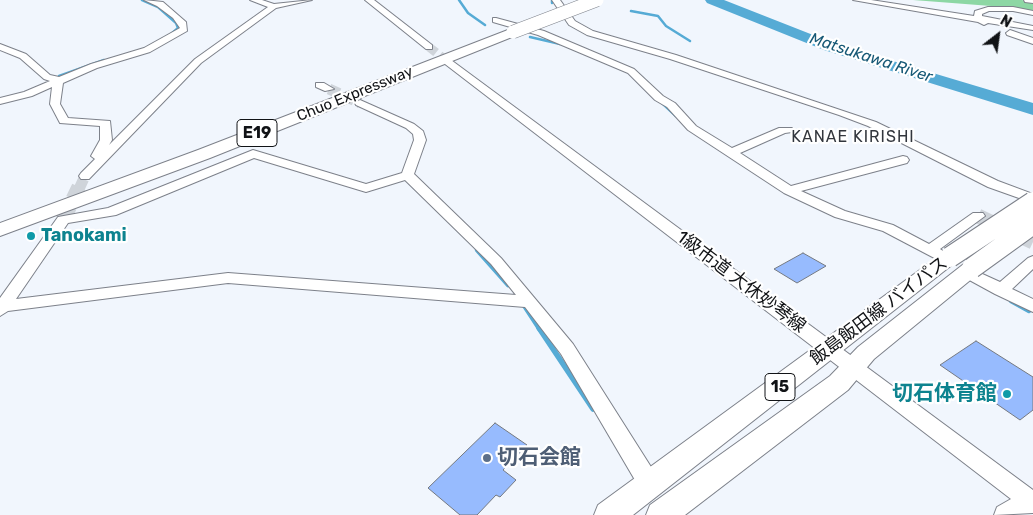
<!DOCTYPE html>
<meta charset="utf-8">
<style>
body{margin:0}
#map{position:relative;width:1033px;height:515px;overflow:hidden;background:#f1f6fd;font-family:Rubik,sans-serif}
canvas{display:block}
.north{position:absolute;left:973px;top:10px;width:50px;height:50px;-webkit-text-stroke:4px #fff;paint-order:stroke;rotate:30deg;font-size:14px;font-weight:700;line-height:20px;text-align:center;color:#111316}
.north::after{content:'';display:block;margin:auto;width:18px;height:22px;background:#111316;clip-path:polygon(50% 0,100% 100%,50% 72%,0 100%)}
</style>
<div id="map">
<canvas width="1033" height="515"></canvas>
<div class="north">N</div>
</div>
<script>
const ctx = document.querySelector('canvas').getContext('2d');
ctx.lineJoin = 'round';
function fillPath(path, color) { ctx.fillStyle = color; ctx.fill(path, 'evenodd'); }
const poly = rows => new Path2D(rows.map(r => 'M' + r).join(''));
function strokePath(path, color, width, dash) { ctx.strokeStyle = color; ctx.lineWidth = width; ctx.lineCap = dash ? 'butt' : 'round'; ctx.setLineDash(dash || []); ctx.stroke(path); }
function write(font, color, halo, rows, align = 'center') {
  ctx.font = font + ' Rubik,"Noto Sans JP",sans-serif'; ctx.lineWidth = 4.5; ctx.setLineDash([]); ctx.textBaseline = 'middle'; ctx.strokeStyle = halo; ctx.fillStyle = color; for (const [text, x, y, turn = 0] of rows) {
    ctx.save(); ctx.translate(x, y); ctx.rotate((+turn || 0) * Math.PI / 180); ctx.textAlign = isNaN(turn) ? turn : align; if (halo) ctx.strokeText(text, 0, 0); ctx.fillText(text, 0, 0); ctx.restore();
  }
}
fillPath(poly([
 [913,0,1022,0,1033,3,1033,11,1004,7]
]), '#8dd7a4');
strokePath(poly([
 [142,0,158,7,176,23,178,28,171,34],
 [459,0,468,13,485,25],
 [552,0,552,3],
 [631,11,658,16,666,26,690,41],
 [530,37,560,44],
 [59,76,104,60]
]), '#56abd5', 2.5);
strokePath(poly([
 [661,102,676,116]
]), '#56abd5', 3);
strokePath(poly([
 [477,250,508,285],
 [1011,301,1029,311],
 [523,304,540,330]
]), '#56abd5', 4.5);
strokePath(poly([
 [539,328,593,409]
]), '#56abd5', 5.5);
fillPath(poly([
 [705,0,724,0,836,44,1033,103,1033,115,824,50,707,3,705,0]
]), '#56abd5');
const building = poly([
 [803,253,826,266,797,283,774,269,803,253],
 [976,341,1033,377,1033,410,1020,420,940,365,976,341],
 [495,423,527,445,503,470,516,480,500,497,496,495,477,515,460,515,428,488,495,423]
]);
fillPath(building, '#97bbfe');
strokePath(building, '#747981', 1);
strokePath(poly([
 [429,47,448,62]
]), '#cfd4da', 9, [9, 4.5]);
strokePath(poly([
 [329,89,360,103],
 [79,189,85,176]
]), '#cfd4da', 11, [11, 5.5]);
strokePath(poly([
 [978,216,1033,242],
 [63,220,79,187]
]), '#cfd4da', 15, [15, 8]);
const minor = poly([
 [144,0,163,2,186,22,187,31,150,52,97,68,63,83,60,104,68,118,110,121,112,140,109,145,195,59,268,7,250,0,262,0,274,4,312,0,276,8,201,63,89,179,81,179,79,176,81,173,95,159,91,156,100,140,100,126,60,123,50,104,52,87,32,96,0,104,0,98,24,92,50,81,44,79,20,58,0,50,0,44,26,54,50,75,59,77,91,64,144,48,180,28,173,18,157,6,144,0],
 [365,0,374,0,432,45,432,49,426,49,365,0],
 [552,0,560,0,575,21,593,31,676,55,876,122,998,181,1033,194,1033,203,988,187,868,126,839,115,670,59,587,35,569,25,552,0],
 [853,0,871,0,974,16,975,11,988,7,1013,7,1033,11,1033,15,1013,11,989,11,982,14,982,16,1033,26,1033,30,988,23,984,25,978,22,853,0],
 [1024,0,1033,0,1033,3,1025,2,1024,0],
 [496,18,544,31,634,69,663,96,675,103,696,126,732,148,779,128,792,128,792,132,785,133,740,153,791,186,903,156,907,157,909,160,907,163,801,191,845,211,893,225,929,244,973,213,983,213,985,216,940,249,955,259,952,262,942,262,883,231,835,217,784,193,688,130,667,107,655,100,628,73,538,35,493,22,493,18,496,18],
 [1010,30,1033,38,1033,44,1007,35,1006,33,1010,30],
 [445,60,451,60,1033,490,1033,513,994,515,997,507,1011,499,445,64,445,60],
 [316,83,324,83,334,89,325,91,316,87,316,83],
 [360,100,414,124,423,131,426,140,414,174,501,258,573,344,658,478,661,485,658,492,650,495,642,492,561,354,525,307,228,283,8,311,0,316,0,298,58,217,108,208,253,150,366,184,402,173,414,140,413,134,406,128,356,105,355,103,360,100],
 [254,158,366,192,405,180,491,264,516,295,228,273,16,299,68,223,116,215,254,158],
 [1033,256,1033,269,1012,289,1033,299,1033,312,995,294,962,276,959,272,967,267,1000,282,1028,258,1033,256]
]);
const major = poly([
 [950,251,957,253,960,257,957,261,633,515,594,515,598,505,943,253,950,251],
 [972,261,979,263,982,268,979,273,874,359,848,390,685,515,646,515,650,505,830,376,858,347,965,263,972,261]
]);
const highway = poly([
 [513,28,519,32,517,35,210,158,0,236,0,223,198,150,513,28]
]);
strokePath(minor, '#7d818a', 2);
strokePath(major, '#7d818a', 2);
strokePath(highway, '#7d818a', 2);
fillPath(minor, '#fff');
fillPath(major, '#fff');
fillPath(highway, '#fff');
const majorBridge = poly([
 [950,257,1033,202],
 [972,268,1033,224]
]);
const highwayBridge = poly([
 [513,32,597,0]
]);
strokePath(majorBridge, '#7d818a', 22, []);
strokePath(highwayBridge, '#7d818a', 14, []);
strokePath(majorBridge, '#fff', 20);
strokePath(highwayBridge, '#fff', 13);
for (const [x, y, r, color] of [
 [31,236,5,"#0f9aa8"],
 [1007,394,5,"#0f9aa8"],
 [487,458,5,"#5c6f8a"]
]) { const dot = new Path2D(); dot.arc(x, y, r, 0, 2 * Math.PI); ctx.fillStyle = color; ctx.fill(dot); strokePath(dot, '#fff', 2); }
write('15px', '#111316', '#fff', [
 ["Chuo Expressway",355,94,-22]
]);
write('italic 16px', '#175976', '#fff', [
 ["Matsukawa River",871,58,18]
]);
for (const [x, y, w] of [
 [257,133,40],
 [780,387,30]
]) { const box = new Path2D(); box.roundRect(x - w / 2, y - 13.5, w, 27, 4); ctx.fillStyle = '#fff'; ctx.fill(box); strokePath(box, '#111316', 1); }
write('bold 16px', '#111316', null, [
 ["E19",257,133],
 ["15",780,387]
]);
ctx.letterSpacing = '1px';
write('16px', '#32363d', '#fff', [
 ["KANAE KIRISHI",853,137]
]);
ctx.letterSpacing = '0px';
write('bold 18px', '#0d838f', '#fff', [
 ["Tanokami",41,236]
], 'left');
write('18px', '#111316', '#fff', [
 ["1級市道 大休妙琴線",741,282,37],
 ["飯島飯田線 バイパス",879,311,-37]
]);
write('bold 21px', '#0d838f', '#fff', [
 ["切石体育館",997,394]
], 'right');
write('bold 21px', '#4e5e75', '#fff', [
 ["切石会館",497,458]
], 'left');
</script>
